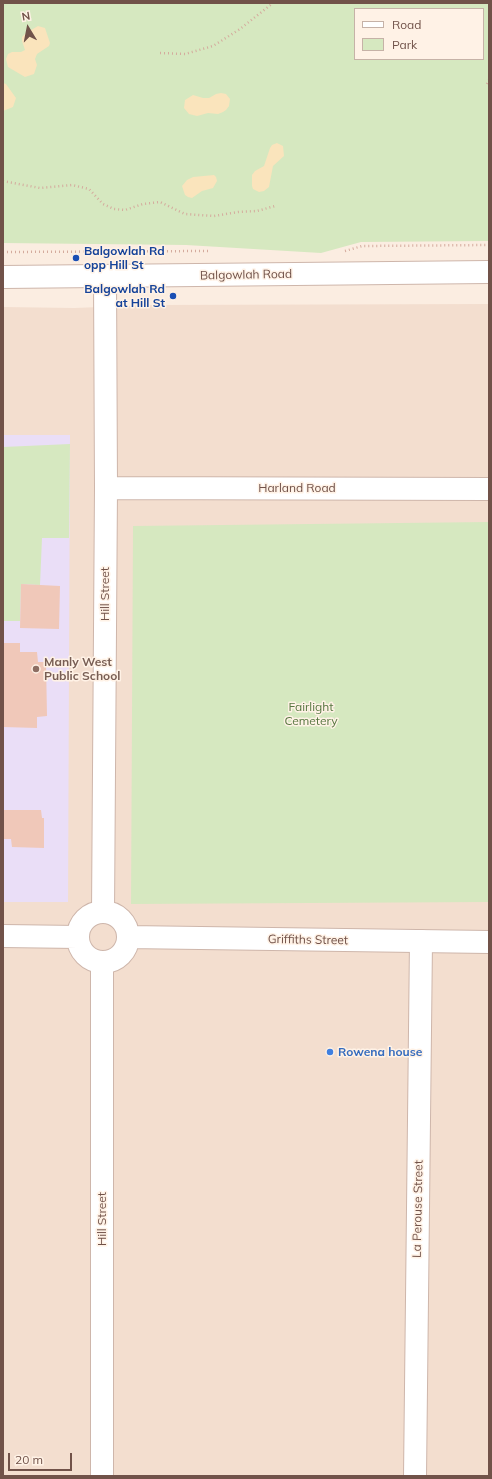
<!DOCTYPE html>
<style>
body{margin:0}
#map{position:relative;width:492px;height:1479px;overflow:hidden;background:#fbede1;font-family:Mulish,sans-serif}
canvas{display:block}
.frame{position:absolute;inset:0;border:4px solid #715249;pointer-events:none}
.legend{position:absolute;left:354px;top:8px;width:130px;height:52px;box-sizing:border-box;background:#fff2e6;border:1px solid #c6b2a7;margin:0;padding:5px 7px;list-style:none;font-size:12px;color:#715249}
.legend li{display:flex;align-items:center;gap:8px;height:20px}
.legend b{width:20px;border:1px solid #c6b2a7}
.north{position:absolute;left:8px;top:8px;width:40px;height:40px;-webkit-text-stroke:3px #fff2e6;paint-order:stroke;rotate:350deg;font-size:11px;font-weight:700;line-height:16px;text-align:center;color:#715249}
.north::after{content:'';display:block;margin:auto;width:14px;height:18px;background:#715249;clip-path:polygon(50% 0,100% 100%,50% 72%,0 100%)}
.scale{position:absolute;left:8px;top:1453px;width:64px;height:18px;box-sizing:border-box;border:2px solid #715249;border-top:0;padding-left:5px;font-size:12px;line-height:14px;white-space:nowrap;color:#715249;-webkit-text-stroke:3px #fff2e6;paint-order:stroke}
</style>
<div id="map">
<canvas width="492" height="1479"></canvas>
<div class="frame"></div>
<ul class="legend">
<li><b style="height:5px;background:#fff"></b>Road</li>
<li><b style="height:11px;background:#d6e8c0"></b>Park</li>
</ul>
<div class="north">N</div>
<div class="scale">20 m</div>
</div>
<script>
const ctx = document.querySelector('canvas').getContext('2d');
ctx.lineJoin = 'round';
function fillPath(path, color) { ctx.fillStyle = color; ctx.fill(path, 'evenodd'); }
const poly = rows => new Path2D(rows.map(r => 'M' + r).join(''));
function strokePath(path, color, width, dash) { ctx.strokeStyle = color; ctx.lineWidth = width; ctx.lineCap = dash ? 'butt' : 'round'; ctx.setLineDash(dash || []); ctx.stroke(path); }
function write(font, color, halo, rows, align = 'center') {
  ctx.font = font + ' Mulish,sans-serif'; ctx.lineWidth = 3; ctx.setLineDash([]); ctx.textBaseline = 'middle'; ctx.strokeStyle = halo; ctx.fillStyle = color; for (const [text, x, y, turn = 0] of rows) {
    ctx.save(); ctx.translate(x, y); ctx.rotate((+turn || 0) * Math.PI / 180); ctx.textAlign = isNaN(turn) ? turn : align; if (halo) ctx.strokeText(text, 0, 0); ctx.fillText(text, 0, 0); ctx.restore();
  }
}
fillPath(poly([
 [489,304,489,1476,3,1476,3,307,74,308,154,305]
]), '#f3decf');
fillPath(poly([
 [3,435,70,435,68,902,3,902]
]), '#eadef7');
fillPath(poly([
 [3,3,489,3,489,241,361,242,321,253,186,245,3,243],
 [355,9,483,9,483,59,355,59],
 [70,444,69,538,42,538,40,585,21,584,20,621,3,621,3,447],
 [489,522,489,902,131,904,133,526]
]), '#d6e8c0');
fillPath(poly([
 [38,26,45,28,50,43,49,46,37,54,35,59,37,65,34,74,25,77,8,67,6,59,8,54,12,52,21,52,25,50,22,41,22,37,26,33],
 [3,83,6,84,16,98,13,107,3,111],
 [221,93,226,94,230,99,229,106,226,110,223,112,218,114,208,113,197,116,189,114,184,108,185,100,193,95,203,98,209,98,216,94],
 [277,143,283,146,284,156,273,166,269,187,264,191,259,192,253,189,252,186,252,175,255,171,264,166,270,148,272,145],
 [214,175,216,177,217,181,213,188,202,191,192,198,188,197,185,195,182,186,187,180,193,177]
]), '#fae4bc');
fillPath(poly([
 [21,584,60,586,59,629,20,628],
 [3,643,20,643,20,652,37,652,38,662,46,662,47,716,37,717,37,728,3,727],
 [3,810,41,810,42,818,44,818,44,848,12,847,11,839,3,839]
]), '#f0c8b9');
const minor = poly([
 [106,488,489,489],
 [103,912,106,488,105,277],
 [102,1476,102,962],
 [415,1476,421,941]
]);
const tertiary = poly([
 [3,277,489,272],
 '78 937a25 25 0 1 1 50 0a25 25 0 1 1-50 0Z',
 [3,936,78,937],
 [128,937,489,942]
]);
strokePath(minor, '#ceb6ab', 24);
strokePath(tertiary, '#ceb6ab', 24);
strokePath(poly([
 [160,53,185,54,213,46,240,29,273,3],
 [487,84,489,80],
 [3,181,40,188,72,185,89,189,103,204,114,209,125,210,143,204,160,202,185,214,214,216,238,212,257,211,275,206],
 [345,251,362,246,489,245],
 [3,252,208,251]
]), '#d4ab9d', 2.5, [1, 3]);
strokePath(minor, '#fff', 22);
strokePath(tertiary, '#fff', 22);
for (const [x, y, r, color] of [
 [76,258,4,"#1a4fb4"],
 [173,296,4,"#1a4fb4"],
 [36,669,4,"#8d6e63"],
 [330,1052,4,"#3f7fe0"]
]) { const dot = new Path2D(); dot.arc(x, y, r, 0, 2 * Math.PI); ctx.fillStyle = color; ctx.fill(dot); strokePath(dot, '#fff2e6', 1.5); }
write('bold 12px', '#164399', '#fff2e6', [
 ["Balgowlah Rd",84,251],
 ["opp Hill St",84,265],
 ["Balgowlah Rd",165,289,"right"],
 ["at Hill St",165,303,"right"]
], 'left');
write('12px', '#715249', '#fff2e6', [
 ["Balgowlah Road",246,275,-1],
 ["Harland Road",297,488],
 ["Hill Street",105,594,-90],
 ["Griffiths Street",308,940,1],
 ["La Perouse Street",418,1209,-89],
 ["Hill Street",102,1219,-90]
]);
write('bold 12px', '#785e54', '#fff2e6', [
 ["Manly West",44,662],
 ["Public School",44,676]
], 'left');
write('12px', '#587741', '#fff2e6', [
 ["Fairlight",311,707],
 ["Cemetery",311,721]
]);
write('bold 12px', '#366cbe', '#fff2e6', [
 ["Rowena house",338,1052]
], 'left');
</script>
